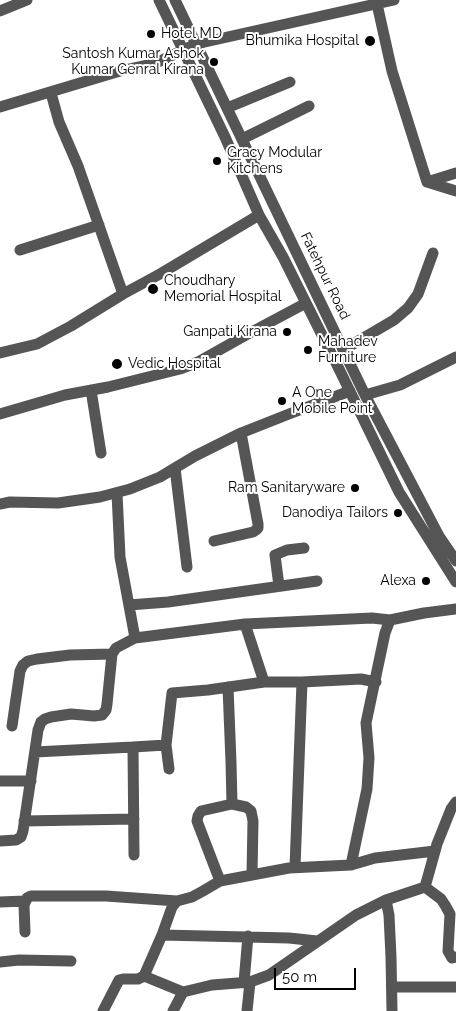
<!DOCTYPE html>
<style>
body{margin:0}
#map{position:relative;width:456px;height:1011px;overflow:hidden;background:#fff;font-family:Raleway,sans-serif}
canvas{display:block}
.scale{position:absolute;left:274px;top:968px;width:82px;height:22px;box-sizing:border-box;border:2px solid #000;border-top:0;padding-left:6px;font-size:15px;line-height:18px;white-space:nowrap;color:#000;-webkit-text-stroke:4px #fff;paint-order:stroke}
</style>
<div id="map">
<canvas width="456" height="1011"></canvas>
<div class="scale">50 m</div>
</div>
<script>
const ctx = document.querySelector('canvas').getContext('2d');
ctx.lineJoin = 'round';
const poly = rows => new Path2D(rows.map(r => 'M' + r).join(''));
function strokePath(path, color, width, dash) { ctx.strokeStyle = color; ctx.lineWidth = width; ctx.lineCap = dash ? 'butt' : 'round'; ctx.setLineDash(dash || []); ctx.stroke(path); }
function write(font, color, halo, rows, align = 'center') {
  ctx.font = font + ' Raleway,sans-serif'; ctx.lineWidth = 4; ctx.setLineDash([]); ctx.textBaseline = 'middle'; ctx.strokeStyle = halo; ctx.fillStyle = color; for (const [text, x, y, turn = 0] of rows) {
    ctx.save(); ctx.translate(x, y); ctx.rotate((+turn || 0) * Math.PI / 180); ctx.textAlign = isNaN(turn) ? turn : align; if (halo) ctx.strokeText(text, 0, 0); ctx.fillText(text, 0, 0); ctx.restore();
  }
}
strokePath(poly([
 [159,0,225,137,259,215,283,257,341,373,399,492,456,582],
 [175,0,365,395,439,536,456,561],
 [377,4,392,71,427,182],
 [0,11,27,0],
 [51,93,59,122,78,166,123,294],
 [0,107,120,71,156,63,196,44,394,0],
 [227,108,290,82],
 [242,139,309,106],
 [427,182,456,191],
 [427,182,456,173],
 [20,250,99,225],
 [343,350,394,320,408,308,418,294,433,253],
 [0,353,37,344,71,326,123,294,160,274,259,215],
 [91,390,101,453],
 [365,395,400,385,456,357],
 [0,414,65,395,108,387,180,369,198,362,246,335,306,303],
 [175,468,187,567],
 [117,493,120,557,135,638],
 [0,504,10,502,58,503,100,497,130,489,160,477,195,456,241,433,289,414,350,391],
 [214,541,253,532,256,530,258,528,258,524,241,433],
 [279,586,275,555,287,550,304,548],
 [129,605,168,602,317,581],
 [245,624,264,682],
 [228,687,231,762,232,804],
 [12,726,20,671,23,665,28,661,37,659,70,655,112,654],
 [166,745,169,769],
 [35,752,133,747],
 [0,781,31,781],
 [24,821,134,819],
 [0,841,16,840,21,837,23,831,38,730,41,722,45,719,51,717,71,714,94,716,102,715,106,710,107,704,112,654,116,648,135,638,245,624,372,618,390,620],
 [134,855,133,747,166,745,172,693,208,690,264,682,302,682,361,679,376,682],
 [351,865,375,858,435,851],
 [295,867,302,682],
 [220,881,197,821,198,816,201,811,232,804,246,807,251,811,253,821,252,874],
 [425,887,441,899,445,905,450,914,448,951,452,958,456,957],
 [386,900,389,915,391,957,392,1011],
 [0,902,25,901],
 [25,932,24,905,27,898,31,896,106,896,177,901],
 [162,935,289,938,317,941],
 [0,962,19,960,71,961],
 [144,976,183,992],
 [244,982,248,936],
 [392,987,456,987],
 [103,1011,119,980,123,979,138,979,144,976,162,935,172,907,177,901,192,897,203,891,220,881,289,868,351,865,367,789,369,758,366,723,385,633,390,620,424,613,456,609],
 [173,1011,183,992,212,985,250,982,269,975,356,915,386,900,425,887,437,844,451,809,456,802],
 [247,1011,250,982]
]), '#555', 11);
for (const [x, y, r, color] of [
 [151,34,5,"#000"],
 [370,41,6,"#000"],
 [214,62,5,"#000"],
 [217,161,5,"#000"],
 [153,289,6,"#000"],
 [287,332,5,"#000"],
 [308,350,5,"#000"],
 [117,364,6,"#000"],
 [282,401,5,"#000"],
 [355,488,5,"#000"],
 [398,513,5,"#000"],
 [426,581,5,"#000"]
]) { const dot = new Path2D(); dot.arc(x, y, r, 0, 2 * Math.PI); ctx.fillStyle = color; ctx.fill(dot); strokePath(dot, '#fff', 2); }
write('14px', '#000', '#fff', [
 ["Hotel MD",161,34],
 ["Bhumika Hospital",359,41,"right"],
 ["Santosh Kumar Ashok",204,54,"right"],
 ["Kumar Genral Kirana",204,70,"right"],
 ["Gracy Modular",227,153],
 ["Kitchens",227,169],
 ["Choudhary",164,281],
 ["Memorial Hospital",164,297],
 ["Ganpati Kirana",277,332,"right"],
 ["Mahadev",318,342],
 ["Furniture",318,358],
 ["Vedic Hospital",128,364],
 ["A One",292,393],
 ["Mobile Point",292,409],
 ["Ram Sanitaryware",345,488,"right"],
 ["Danodiya Tailors",388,513,"right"],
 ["Alexa",416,581,"right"]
], 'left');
write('14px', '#000', '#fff', [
 ["Fatehpur Road",325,276,64]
]);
</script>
